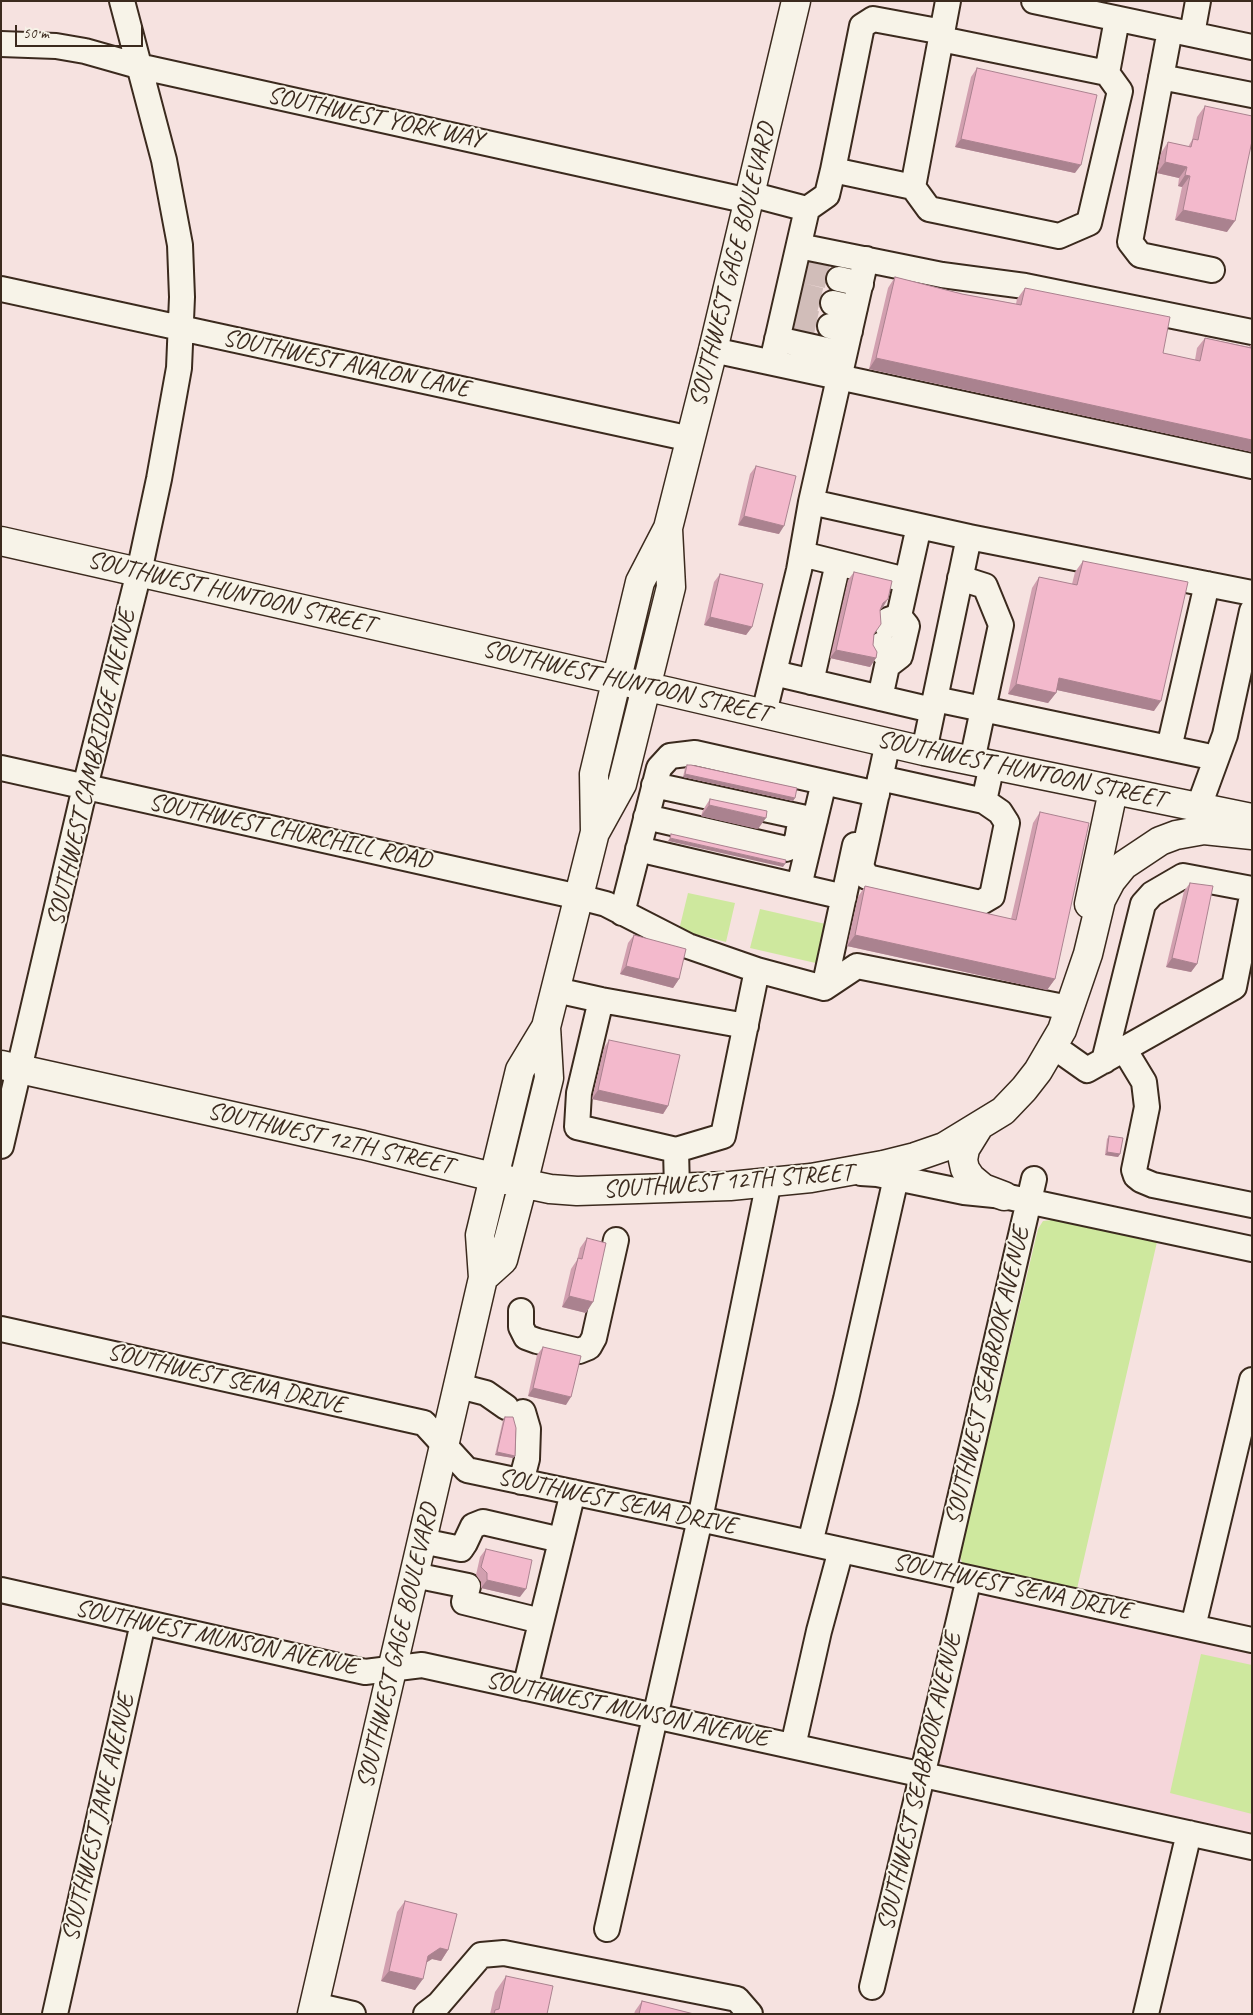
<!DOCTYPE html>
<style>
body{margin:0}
#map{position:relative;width:1253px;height:2015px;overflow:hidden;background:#f6e2e0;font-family:Caveat,sans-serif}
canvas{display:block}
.frame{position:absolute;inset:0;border:2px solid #3b2a1e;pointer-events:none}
.scale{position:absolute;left:15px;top:25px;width:128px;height:22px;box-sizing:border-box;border:2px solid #3b2a1e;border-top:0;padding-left:6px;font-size:15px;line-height:18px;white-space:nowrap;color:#3b2a1e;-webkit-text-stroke:4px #f7f3e8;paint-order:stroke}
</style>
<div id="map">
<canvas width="1253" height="2015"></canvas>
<div class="frame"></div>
<div class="scale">50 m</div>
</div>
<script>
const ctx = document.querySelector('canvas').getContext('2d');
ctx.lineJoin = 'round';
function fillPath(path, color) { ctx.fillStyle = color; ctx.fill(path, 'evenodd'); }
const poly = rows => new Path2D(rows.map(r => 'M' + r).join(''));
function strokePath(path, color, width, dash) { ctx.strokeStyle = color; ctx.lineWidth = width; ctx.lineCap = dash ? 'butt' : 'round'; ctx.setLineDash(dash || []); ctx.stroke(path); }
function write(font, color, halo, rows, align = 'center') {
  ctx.font = font + ' Caveat,sans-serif'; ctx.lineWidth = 4; ctx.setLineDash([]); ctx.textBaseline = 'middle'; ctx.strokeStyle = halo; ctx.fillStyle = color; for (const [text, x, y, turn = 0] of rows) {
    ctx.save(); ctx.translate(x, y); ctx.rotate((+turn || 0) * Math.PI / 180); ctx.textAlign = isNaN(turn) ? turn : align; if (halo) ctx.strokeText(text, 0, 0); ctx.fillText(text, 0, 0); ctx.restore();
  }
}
fillPath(poly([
 [990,1596,1252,1652,1252,1839,938,1768,938,1757,978,1602,982,1597]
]), '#f5d6da');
fillPath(poly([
 [688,893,735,903,726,942,679,930],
 [760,909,830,925,820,964,750,948],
 [1052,1220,1157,1242,1076,1593,968,1569,962,1563,960,1555,1038,1229,1043,1221],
 [1201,1654,1252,1665,1252,1814,1170,1793]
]), '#cee89e');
strokePath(poly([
 [804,271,839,279],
 [797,294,833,303],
 [793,318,830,326]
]), '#d1bdb9', 24, [24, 12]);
const minor = poly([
 [948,1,913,187,929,209,1059,236,1089,223,1120,91,1107,73,1117,19],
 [1034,1,1252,47],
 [1170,30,1130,242,1140,255,1212,270],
 [1192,34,1198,1],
 [941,39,1107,73],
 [1,44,56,46,85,51,138,66,749,201],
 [1161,77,1252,95],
 [833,170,862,26,873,19,943,32],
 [750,194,807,209],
 [799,246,942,275,1025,286,1252,332],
 [866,259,811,502,969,537,924,751],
 [839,279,861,284],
 [1,289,691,439],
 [833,303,855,308],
 [830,326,850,331],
 [777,339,844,354],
 [713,350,1252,466],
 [772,362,807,209,827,195,833,170,913,187],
 [969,537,1252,593],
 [802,554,838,563,811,682],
 [838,563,906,580],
 [960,578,985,586,1001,625,972,761],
 [887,626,888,620,899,616,919,526],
 [882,644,881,650,889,659],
 [774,673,932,710],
 [880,698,887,666,900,656,907,626,899,616],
 [935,699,1216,758],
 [764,713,799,570,811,502],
 [888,742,861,866,867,877,980,903,992,896,1007,823,1000,812,984,801,992,765],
 [1169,748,1207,584],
 [1,768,579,897,606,904,688,946,757,970],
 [880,778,984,801],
 [654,785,815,820],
 [1199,806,1225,735,1252,611],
 [646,817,786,849,793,846,797,840,801,817],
 [638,849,844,897],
 [799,886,824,782],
 [622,913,659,768,670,756,695,753,877,794],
 [824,988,855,845],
 [556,990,601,1000,746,1026],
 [601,1000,579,1093,577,1127,676,1150,723,1136,757,970,824,988,857,966,1069,1008],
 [1053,1046,1087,1070,1234,987,1252,896],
 [1124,1049,1144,1082,1147,1107,1134,1170,1136,1176,1141,1180,1153,1185,1252,1205],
 [1104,1061,1143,904,1152,894,1183,876,1252,889],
 [1,1146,85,787,139,572,159,479,179,368,182,297,180,245,164,160,122,1],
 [676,1150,677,1189],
 [861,1173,877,1174,964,1192,1004,1196,1252,1249],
 [521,1311,521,1327,526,1337,537,1341,579,1351,589,1347,594,1338,616,1240],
 [1,1329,424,1423,467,1470,700,1519,1252,1640],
 [459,1386,486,1393,506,1407],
 [521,1482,527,1459,528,1429,523,1412],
 [422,1541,461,1549,465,1543,473,1526,483,1522,561,1540],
 [810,1543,846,1399,896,1178],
 [943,1572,1034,1179],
 [414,1575,468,1586,464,1602,541,1621],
 [1,1590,365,1672,422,1665,1252,1847],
 [1193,1627,1252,1380],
 [525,1688,573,1492],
 [793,1746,819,1631,841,1550],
 [607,1929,700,1519,769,1181],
 [872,1987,969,1578],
 [314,2005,353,2014],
 [55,2014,143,1623],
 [426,2014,439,2004,481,1955,504,1953,737,1999,750,2014],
 [1146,2014,1189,1833]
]);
const major = poly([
 [1,541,670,692,924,751,1252,818],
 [596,831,622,784,671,587,668,529],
 [1089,904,1113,791],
 [1,1065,363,1145,493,1177,550,1189,577,1191,730,1186,811,1178,883,1165,915,1157,944,1147,1003,1111,1024,1089,1038,1071,1062,1030,1088,954,1101,900,1111,881,1124,865,1160,841,1176,835,1204,830,1252,835],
 [978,1128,965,1149,963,1160,965,1169,971,1178,983,1188,1004,1196],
 [483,1278,503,1260,523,1184,549,1078,546,1027,595,832,594,774,640,582,668,528,713,350,796,1],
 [312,2014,483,1278,480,1235,520,1070,546,1027]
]);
strokePath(minor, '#3b2a1e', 28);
strokePath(major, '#3b2a1e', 31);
strokePath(minor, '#f7f3e8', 24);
strokePath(major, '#f7f3e8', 28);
fillPath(poly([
 [977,68,1075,173,955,147,971,77],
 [1205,106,1227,232,1175,220,1182,187,1178,186,1179,178,1157,173,1161,153,1168,142,1188,147,1192,140,1197,117],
 [895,277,962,294,1016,304,1017,299,1025,288,1163,353,1195,360,1197,348,1205,338,1249,347,1252,343,1252,452,869,369,888,288],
 [756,466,779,534,738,525,750,474],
 [1083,561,1154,711,1057,690,1056,693,1048,703,1008,694,1032,588,1039,577,1072,584,1075,572],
 [854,572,883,607,880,610,874,634,873,645,876,658,870,667,830,658,848,580],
 [720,574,752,627,746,635,704,625,714,582],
 [687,765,795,798,793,801,683,777,685,768],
 [710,799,758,829,701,816,703,810],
 [1040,812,1055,979,1047,990,847,946,858,897,865,886,1011,919,1033,823],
 [1190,883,1197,964,1191,972,1166,967,1184,891],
 [634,935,679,979,673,988,620,974,628,943],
 [609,1040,668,1106,663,1114,592,1099,604,1048],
 [1109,1136,1120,1154,1118,1157,1105,1155,1107,1139],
 [587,1238,586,1313,562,1307,571,1269,577,1260,580,1248],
 [543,1347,566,1405,528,1396,537,1355],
 [505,1417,515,1456,513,1458,495,1455,503,1420],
 [486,1549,520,1597,481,1588,481,1582,476,1575,480,1557],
 [405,1901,448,1950,441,1961,432,1959,427,1962,415,1990,381,1981,397,1912],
 [506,1976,547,2014,490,2014,495,1992],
 [642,2001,694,2014,634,2014,635,2011]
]), '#d19faf');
fillPath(poly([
 [961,139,1081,165,1075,173,955,147],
 [1165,162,1187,167,1179,178,1157,173],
 [1185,175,1190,176,1182,187,1178,186],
 [1183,210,1235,221,1227,232,1175,220],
 [876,358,1252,440,1252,452,869,369],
 [744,516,784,526,779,534,738,525],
 [888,599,883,607,877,612,883,603],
 [710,617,752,627,746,635,704,625],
 [836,650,876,658,870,667,830,658],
 [1059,678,1161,701,1154,711,1052,689],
 [1016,684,1056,693,1048,703,1008,694],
 [685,774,795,798,793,801,683,777],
 [709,805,766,818,758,829,701,816],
 [670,838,785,864,783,867,668,841],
 [855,935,1055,979,1047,990,847,946],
 [1172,958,1197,964,1191,972,1166,967],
 [626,966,679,979,673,988,620,974],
 [598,1090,668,1106,663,1114,592,1099],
 [1107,1152,1120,1154,1118,1157,1105,1155],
 [569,1296,593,1302,586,1313,562,1307],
 [533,1388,571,1397,566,1405,528,1396],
 [497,1452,515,1456,513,1458,495,1455],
 [487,1580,526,1589,520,1597,481,1588],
 [440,1948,448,1950,441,1961,432,1959,421,1966,428,1956],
 [389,1971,423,1979,415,1990,381,1981]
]), '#aa828f');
const building = poly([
 [977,68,1097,95,1081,165,961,139,977,68],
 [1205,106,1252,116,1252,141,1235,221,1183,210,1190,176,1185,175,1187,167,1165,162,1168,142,1191,147,1193,139,1198,140,1205,106],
 [895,277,962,294,1021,305,1025,288,1170,317,1163,353,1200,361,1205,338,1251,348,1252,344,1252,440,876,358,895,277],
 [756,466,796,476,784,526,744,516,756,466],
 [1083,561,1188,582,1161,701,1059,678,1056,693,1016,684,1039,577,1077,585,1083,561],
 [854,572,892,581,888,599,883,603,880,610,881,624,874,634,873,645,877,652,876,658,836,650,854,572],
 [720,574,763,584,752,627,710,617,720,574],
 [687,765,691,765,797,788,795,798,685,774,687,765],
 [710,799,767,811,766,818,709,805,710,799],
 [1040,812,1089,823,1055,979,855,935,865,886,1016,920,1040,812],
 [671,834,786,860,785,864,670,838,671,834],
 [1190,883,1213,886,1197,964,1172,958,1190,883],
 [634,935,686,949,679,979,626,966,634,935],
 [609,1040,680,1055,668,1106,598,1090,609,1040],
 [1109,1136,1123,1138,1120,1154,1107,1152,1109,1136],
 [587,1238,606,1243,593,1302,569,1296,578,1258,582,1259,587,1238],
 [543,1347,581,1356,571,1397,533,1388,543,1347],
 [505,1417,513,1417,516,1428,515,1456,497,1452,505,1417],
 [486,1549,532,1560,526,1589,487,1580,487,1573,481,1567,486,1549],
 [405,1901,457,1914,448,1950,440,1948,428,1956,423,1979,389,1971,405,1901],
 [506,1976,553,1986,547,2014,494,2014,495,2010,499,2009,506,1976],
 [642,2001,694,2014,639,2014,642,2001]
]);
fillPath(building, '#f3b9cc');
strokePath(building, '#aa828f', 1);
write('25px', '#3b2a1e', '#f7f3e8', [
 ["SOUTHWEST YORK WAY",375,118,12],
 ["SOUTHWEST GAGE BOULEVARD",733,265,-76],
 ["SOUTHWEST AVALON LANE",346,364,12],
 ["SOUTHWEST HUNTOON STREET",231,593,13],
 ["SOUTHWEST HUNTOON STREET",626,682,13],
 ["SOUTHWEST CAMBRIDGE AVENUE",92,768,-77],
 ["SOUTHWEST HUNTOON STREET",1021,770,12],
 ["SOUTHWEST CHURCHILL ROAD",290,832,12],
 ["SOUTHWEST 12TH STREET",330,1139,13],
 ["SOUTHWEST 12TH STREET",728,1182,-4],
 ["SOUTHWEST SEABROOK AVENUE",988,1376,-77],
 ["SOUTHWEST SENA DRIVE",226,1379,13],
 ["SOUTHWEST SENA DRIVE",617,1502,12],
 ["SOUTHWEST SENA DRIVE",1012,1587,12],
 ["SOUTHWEST MUNSON AVENUE",216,1638,12],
 ["SOUTHWEST GAGE BOULEVARD",398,1646,-77],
 ["SOUTHWEST MUNSON AVENUE",627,1710,12],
 ["SOUTHWEST SEABROOK AVENUE",920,1782,-77],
 ["SOUTHWEST JANE AVENUE",99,1818,-77]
]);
</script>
